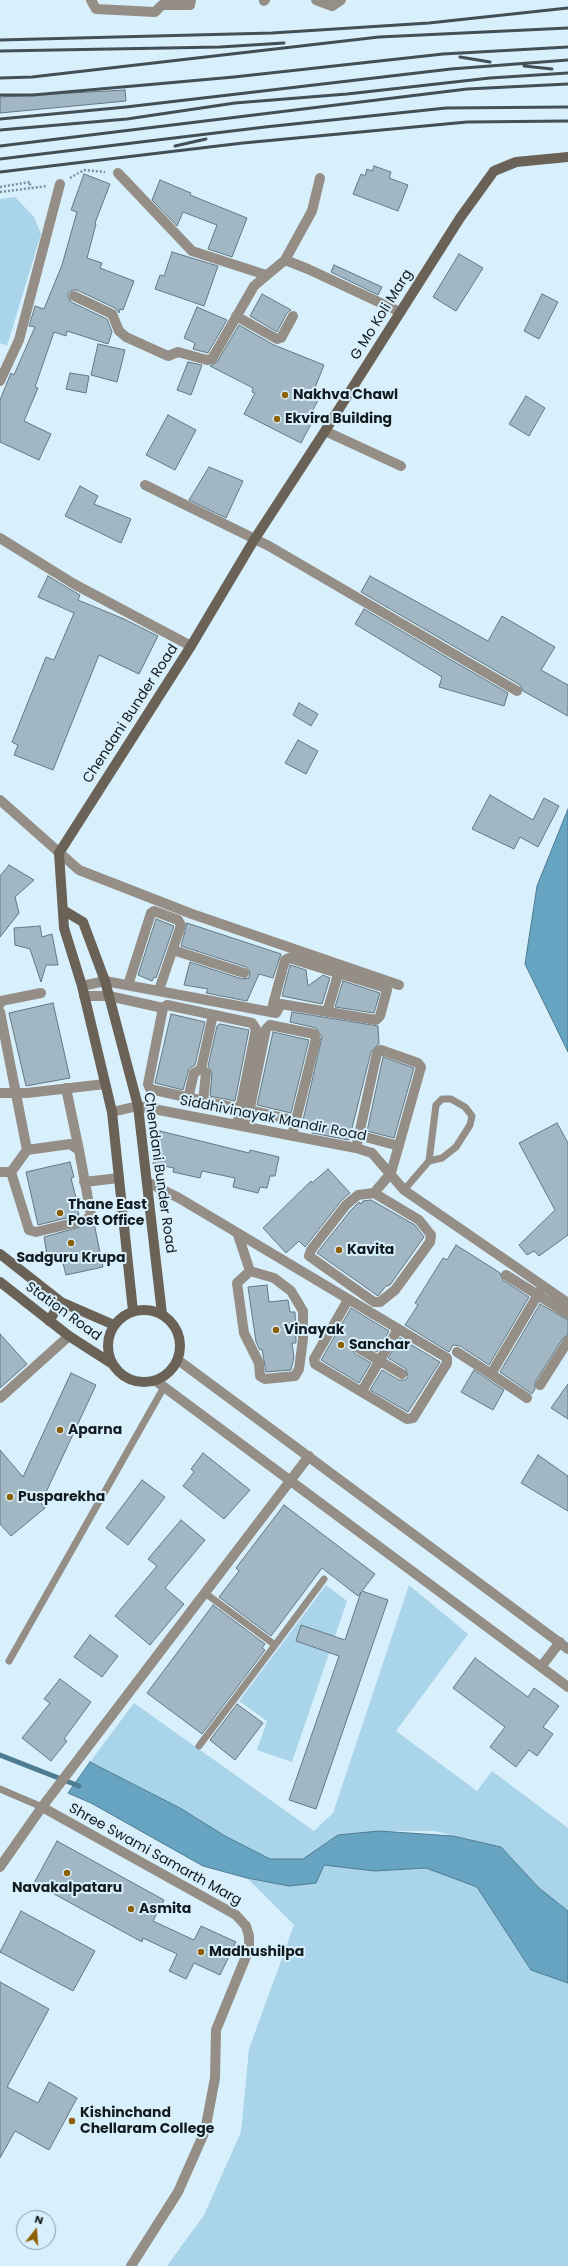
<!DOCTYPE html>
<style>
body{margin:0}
#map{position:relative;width:568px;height:2266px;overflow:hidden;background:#d8f0fc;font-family:Poppins,sans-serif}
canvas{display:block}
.north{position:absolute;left:16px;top:2210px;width:40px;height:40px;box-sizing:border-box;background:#d8f0fc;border:1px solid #899ba4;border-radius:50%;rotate:17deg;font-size:11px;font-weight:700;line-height:16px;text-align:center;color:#121b1f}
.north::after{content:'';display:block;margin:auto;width:14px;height:18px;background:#8d5f07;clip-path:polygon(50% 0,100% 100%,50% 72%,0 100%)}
</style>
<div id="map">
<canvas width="568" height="2266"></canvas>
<div class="north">N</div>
</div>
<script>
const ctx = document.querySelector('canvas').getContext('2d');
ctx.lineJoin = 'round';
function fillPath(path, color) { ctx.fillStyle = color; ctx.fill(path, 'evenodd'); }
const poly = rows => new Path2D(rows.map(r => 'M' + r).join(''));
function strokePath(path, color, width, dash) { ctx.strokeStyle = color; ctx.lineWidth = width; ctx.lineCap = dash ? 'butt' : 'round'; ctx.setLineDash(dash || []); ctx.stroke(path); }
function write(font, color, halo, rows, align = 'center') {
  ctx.font = font + ' Poppins,sans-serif'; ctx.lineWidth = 4; ctx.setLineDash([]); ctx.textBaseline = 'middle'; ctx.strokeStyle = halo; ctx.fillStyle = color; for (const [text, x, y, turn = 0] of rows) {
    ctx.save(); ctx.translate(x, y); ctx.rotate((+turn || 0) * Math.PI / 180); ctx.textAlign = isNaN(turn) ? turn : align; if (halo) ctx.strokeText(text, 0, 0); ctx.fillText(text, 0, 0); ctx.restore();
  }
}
fillPath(poly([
 [15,197,34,217,41,234,7,346,0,343,0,199],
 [326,1585,347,1601,292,1762,257,1750,267,1721,239,1701],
 [409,1585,468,1634,396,1731,477,1791,492,1771,568,1828,568,1911,539,1888,501,1847,434,1831,379,1831,338,1835,303,1859,270,1859,225,1836,180,1808,90,1762,134,1703,314,1831,333,1813],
 [324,1865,374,1871,426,1868,477,1887,531,1970,568,1983,568,2266,167,2266,204,2215,241,2132,249,2049,294,1925,247,1878,289,1886]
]), '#aad4e9');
const water = poly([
 [568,809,568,1052,525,964,537,886,568,809],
 [90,1762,180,1808,225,1836,270,1859,303,1859,338,1835,379,1831,453,1836,501,1847,539,1888,568,1911,568,1983,531,1970,477,1887,426,1868,374,1871,324,1865,316,1883,289,1886,247,1878,203,1866,91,1803,68,1793,90,1762]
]);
fillPath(water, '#66a4c2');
strokePath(water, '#4d7b91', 1);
strokePath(poly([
 [0,1755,79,1786]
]), '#4d7b91', 5);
const building = poly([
 [125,90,126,101,0,113,0,97,125,90],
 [374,166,391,172,389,178,408,185,398,211,353,194,361,174,365,176,367,169,372,171,374,166],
 [84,174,110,184,95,223,96,224,87,258,102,263,100,268,134,281,123,310,120,309,119,313,115,308,77,290,73,290,68,293,68,297,71,302,107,319,112,332,108,344,67,331,66,336,54,332,35,387,38,388,24,421,51,434,39,460,0,442,0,400,11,373,14,375,35,327,29,326,35,306,44,309,62,265,77,212,71,210,84,174],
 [160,180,191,193,190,195,247,218,232,257,208,249,217,225,183,212,177,226,152,200,160,180],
 [172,252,218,266,204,306,155,289,160,275,164,276,172,252],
 [459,254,483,268,456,311,433,297,459,254],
 [334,265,382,287,378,295,331,272,334,265],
 [262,294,291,310,287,313,277,332,250,316,262,294],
 [542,294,558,302,539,339,524,331,542,294],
 [197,307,227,320,208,353,193,349,195,343,184,338,197,307],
 [239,325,274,345,324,365,312,395,319,398,307,422,311,424,301,443,244,414,255,393,252,392,253,388,210,366,217,362,239,325],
 [98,344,125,350,117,382,91,375,98,344],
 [188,362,202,365,191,395,177,390,188,362],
 [70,373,89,376,86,393,66,389,70,373],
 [526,396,545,408,529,436,509,424,526,396],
 [168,415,196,430,175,470,146,455,168,415],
 [209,467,243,481,226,518,189,500,209,467],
 [80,486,98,496,94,504,131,519,121,543,65,516,80,486],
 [48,576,80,595,78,600,124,619,158,636,139,674,99,655,53,770,14,755,18,745,12,742,46,657,54,660,74,613,38,597,48,576],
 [370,576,488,641,502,616,555,647,541,670,568,685,568,716,523,691,520,685,361,592,370,576],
 [364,609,508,693,504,706,439,687,442,677,355,624,364,609],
 [299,703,318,714,311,726,293,715,299,703],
 [298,740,318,751,306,774,285,763,298,740],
 [490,795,533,820,544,798,559,806,538,847,520,837,514,849,472,829,490,795],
 [9,865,34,880,15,897,19,913,0,937,0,876,9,865],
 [156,919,174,926,156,978,154,977,152,981,138,975,156,919],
 [187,923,281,954,273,978,259,974,247,1001,206,993,208,989,184,985,190,962,242,979,249,978,250,972,246,967,181,946,187,923],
 [40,926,42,937,52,934,58,965,46,965,41,982,30,949,15,945,14,928,40,926],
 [290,965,306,970,308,986,323,975,330,978,322,1004,282,996,290,965],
 [343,981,380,993,374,1013,335,1007,343,981],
 [53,1003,70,1078,26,1086,9,1013,53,1003],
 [292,1012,378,1026,379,1044,371,1052,349,1140,312,1133,314,1123,303,1120,322,1037,316,1028,290,1022,292,1012],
 [171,1014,205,1022,195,1065,189,1069,183,1090,155,1083,171,1014],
 [220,1024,249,1030,235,1101,210,1096,212,1073,208,1066,217,1026,220,1024],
 [273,1032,309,1040,291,1113,257,1105,273,1032],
 [383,1057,414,1068,394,1138,367,1131,383,1057],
 [557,1123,568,1143,568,1235,539,1256,534,1251,527,1255,519,1245,555,1210,519,1143,557,1123],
 [160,1131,249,1153,250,1150,279,1157,275,1176,270,1176,267,1188,260,1187,258,1193,233,1187,235,1178,202,1171,200,1178,173,1172,174,1168,153,1164,160,1131],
 [70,1162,74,1177,71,1178,76,1198,74,1198,79,1215,38,1225,26,1172,70,1162],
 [328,1169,350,1193,341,1201,305,1247,299,1241,286,1253,263,1228,311,1181,312,1183,328,1169],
 [371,1200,415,1225,424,1237,390,1285,386,1286,378,1296,317,1253,351,1210,359,1202,361,1204,363,1201,371,1200],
 [94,1223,103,1267,66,1275,60,1252,47,1255,44,1237,94,1223],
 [456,1245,494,1269,500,1273,503,1280,529,1297,489,1365,460,1346,453,1345,449,1352,405,1325,418,1305,415,1303,443,1258,447,1260,456,1245],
 [267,1285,269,1302,288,1300,290,1312,295,1312,296,1339,296,1343,292,1343,294,1357,291,1370,266,1372,262,1349,260,1350,256,1342,248,1287,267,1285],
 [540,1304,568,1320,568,1335,563,1338,535,1382,535,1389,532,1394,500,1372,540,1304],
 [351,1308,389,1331,377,1352,358,1342,352,1345,354,1353,371,1363,359,1383,321,1360,351,1308],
 [0,1334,27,1364,0,1388,0,1334],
 [400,1338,440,1362,408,1412,370,1390,382,1370,399,1380,405,1380,408,1377,406,1369,388,1358,400,1338],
 [474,1370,504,1390,493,1410,461,1392,474,1370],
 [71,1373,96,1385,41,1503,45,1508,11,1536,0,1524,0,1450,23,1477,71,1373],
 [568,1384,568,1419,551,1408,568,1384],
 [203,1453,250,1490,224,1519,183,1486,194,1472,191,1469,203,1453],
 [538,1455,568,1476,568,1511,521,1483,538,1455],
 [142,1480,165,1497,128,1545,106,1528,142,1480],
 [284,1505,375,1574,362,1591,388,1600,316,1809,289,1800,339,1656,296,1641,301,1625,345,1640,361,1592,358,1596,322,1568,271,1636,219,1597,239,1571,236,1568,284,1505],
 [181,1520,205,1540,165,1588,184,1604,150,1645,115,1616,157,1566,148,1559,181,1520],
 [213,1605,265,1644,262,1648,265,1650,202,1734,147,1693,213,1605],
 [90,1635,118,1656,102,1677,74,1657,90,1635],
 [475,1658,528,1697,534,1688,559,1706,543,1727,553,1734,537,1756,529,1750,516,1767,490,1747,505,1727,453,1688,475,1658],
 [60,1679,91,1702,64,1739,67,1741,51,1761,22,1738,50,1703,44,1699,60,1679],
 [237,1704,263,1723,235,1760,210,1740,237,1704],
 [57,1841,164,1900,153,1921,194,1940,201,1926,236,1942,220,1975,194,1963,186,1979,169,1971,177,1954,143,1938,142,1942,34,1883,57,1841],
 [21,1911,95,1951,73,1991,0,1952,21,1911],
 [0,1982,49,2009,7,2087,38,2103,49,2082,77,2098,49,2150,15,2131,0,2158,0,1982]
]);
fillPath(building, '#a1b7c3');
strokePath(building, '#637882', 1);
strokePath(poly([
 [70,178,84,170,105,172],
 [0,187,30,182,30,188],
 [0,192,47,186]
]), '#7e8f98', 2.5, [2, 2]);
strokePath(poly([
 [404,1190,429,1161,436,1105,442,1099,451,1099,465,1107,472,1116,470,1125,456,1147,442,1158,429,1161],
 [275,1645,324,1579],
 [9,1661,164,1387],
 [199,1746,275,1645,205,1593],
 [0,1789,42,1807]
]), '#948e86', 7);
strokePath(poly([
 [91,0,96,9,155,12,162,5,190,5,191,0],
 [316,0,332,6,341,0],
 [264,1,265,0],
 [118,173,192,251,266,275],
 [285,260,312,211,320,178],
 [74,296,112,314,119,331,126,337,168,356,178,352,207,360,212,359,254,286,285,260,308,269,400,312],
 [236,316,277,339,281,338,293,316],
 [0,381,19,340,60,184],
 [325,431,401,466],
 [145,485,269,546,517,691],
 [0,538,74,584,191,646],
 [0,800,79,870,192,914,399,985],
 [173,950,244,973],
 [128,985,151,913,154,911,178,920,181,925,159,990],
 [82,986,105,981,276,1013,281,1004,376,1020,380,1016,387,990,383,987,289,958,285,960,271,1012],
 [84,996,109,996,163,1008],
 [0,1004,1,1001,41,993],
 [0,1012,27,1150,70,1144,79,1150,91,1215,86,1220,36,1232,29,1230,11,1172,0,1172],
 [327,1012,340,968],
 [66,1088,79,1150],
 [0,1093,27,1093,105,1084],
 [188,1098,194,1073,201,1069],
 [203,1102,206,1073,201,1069,213,1015],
 [250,1110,296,1121],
 [112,1112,138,1106,356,1148,372,1153,404,1190,568,1303],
 [237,1125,256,1029,252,1023,167,1005,163,1008,148,1084,150,1089,240,1109],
 [246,1127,266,1029,270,1025,314,1034,316,1039,292,1136],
 [358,1135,399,1146],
 [356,1148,377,1053,381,1050,418,1063,421,1067,391,1173,374,1193,358,1195,346,1205,311,1250,309,1256,374,1302,380,1302,395,1290,430,1242,431,1235,419,1220,374,1193],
 [11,1172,27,1150],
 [84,1182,119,1178],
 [147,1182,179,1198,447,1358,447,1363,413,1418,407,1419,315,1364,314,1359,348,1300],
 [238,1235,250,1271,274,1278,291,1291,303,1311,303,1339,299,1369,295,1376,265,1379,260,1376,259,1363,244,1333,237,1283,250,1271],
 [506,1275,568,1314],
 [358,1348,402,1374],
 [457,1352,491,1374,543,1286],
 [178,1360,568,1649],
 [491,1374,527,1398],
 [156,1381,568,1687],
 [540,1385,568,1341],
 [362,1391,398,1329],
 [0,1398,69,1336],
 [541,1667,560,1642],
 [42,1807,236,1915,246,1926,249,1936,249,1949,216,2030,215,2078,205,2131,178,2192,131,2266],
 [0,1867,42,1807,309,1456]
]), '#948e86', 10);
strokePath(poly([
 [63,910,83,922,105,981,138,1106,162,1314],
 [0,1254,61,1302,114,1325],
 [0,1282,69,1336,111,1363],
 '108 1346a36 36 0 1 1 72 0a36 36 0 1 1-72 0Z',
 [133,1311,112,1112,82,986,64,928,59,853,191,646,254,540,325,431,460,218,494,171,516,162,568,157],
 [49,1321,61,1302]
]), '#6b6257', 10);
strokePath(poly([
 [0,40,272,33,429,23,568,8],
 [0,51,220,47,284,43],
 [460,57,490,62],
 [524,66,552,69],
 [0,78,32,77,379,37,568,28],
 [0,95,33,95,234,77,443,54,568,47],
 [0,119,126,107,451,69,568,60],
 [0,130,127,119,235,103,347,94,490,78,568,73],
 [0,146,467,89,568,84],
 [175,146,206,139],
 [0,159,265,127,446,108,568,107],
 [0,172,243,143,467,122,568,121]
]), '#424f55', 3);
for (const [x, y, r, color] of [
 [285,395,4,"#8d5f07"],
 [277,419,4,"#8d5f07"],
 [60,1213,4,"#8d5f07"],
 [71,1243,4,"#8d5f07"],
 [339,1250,4,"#8d5f07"],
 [276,1330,4,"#8d5f07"],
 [341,1345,4,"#8d5f07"],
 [60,1430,4,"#8d5f07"],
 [10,1497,4,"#8d5f07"],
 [67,1873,4,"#8d5f07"],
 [131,1909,4,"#8d5f07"],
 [201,1952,4,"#8d5f07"],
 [72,2121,4,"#8d5f07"]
]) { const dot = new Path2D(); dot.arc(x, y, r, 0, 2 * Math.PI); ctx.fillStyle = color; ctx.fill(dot); strokePath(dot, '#d8f0fc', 1.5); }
write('14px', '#121b1f', '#d8f0fc', [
 ["G Mo Koli Marg",382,315,-58],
 ["Chendani Bunder Road",131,714,-57],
 ["Siddhivinayak Mandir Road",273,1119,11],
 ["Chendani Bunder Road",159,1173,82],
 ["Station Road",63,1312,36],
 ["Shree Swami Samarth Marg",155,1855,29]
]);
write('bold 14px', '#121b1f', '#d8f0fc', [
 ["Nakhva Chawl",293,395],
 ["Ekvira Building",285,419],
 ["Thane East",68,1205],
 ["Post Office",68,1221],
 ["Kavita",347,1250],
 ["Sadguru Krupa",71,1258,"center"],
 ["Vinayak",284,1330],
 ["Sanchar",349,1345],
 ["Aparna",68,1430],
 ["Pusparekha",18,1497],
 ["Navakalpataru",67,1888,"center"],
 ["Asmita",139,1909],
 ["Madhushilpa",209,1952],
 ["Kishinchand",80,2113],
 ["Chellaram College",80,2129]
], 'left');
</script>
